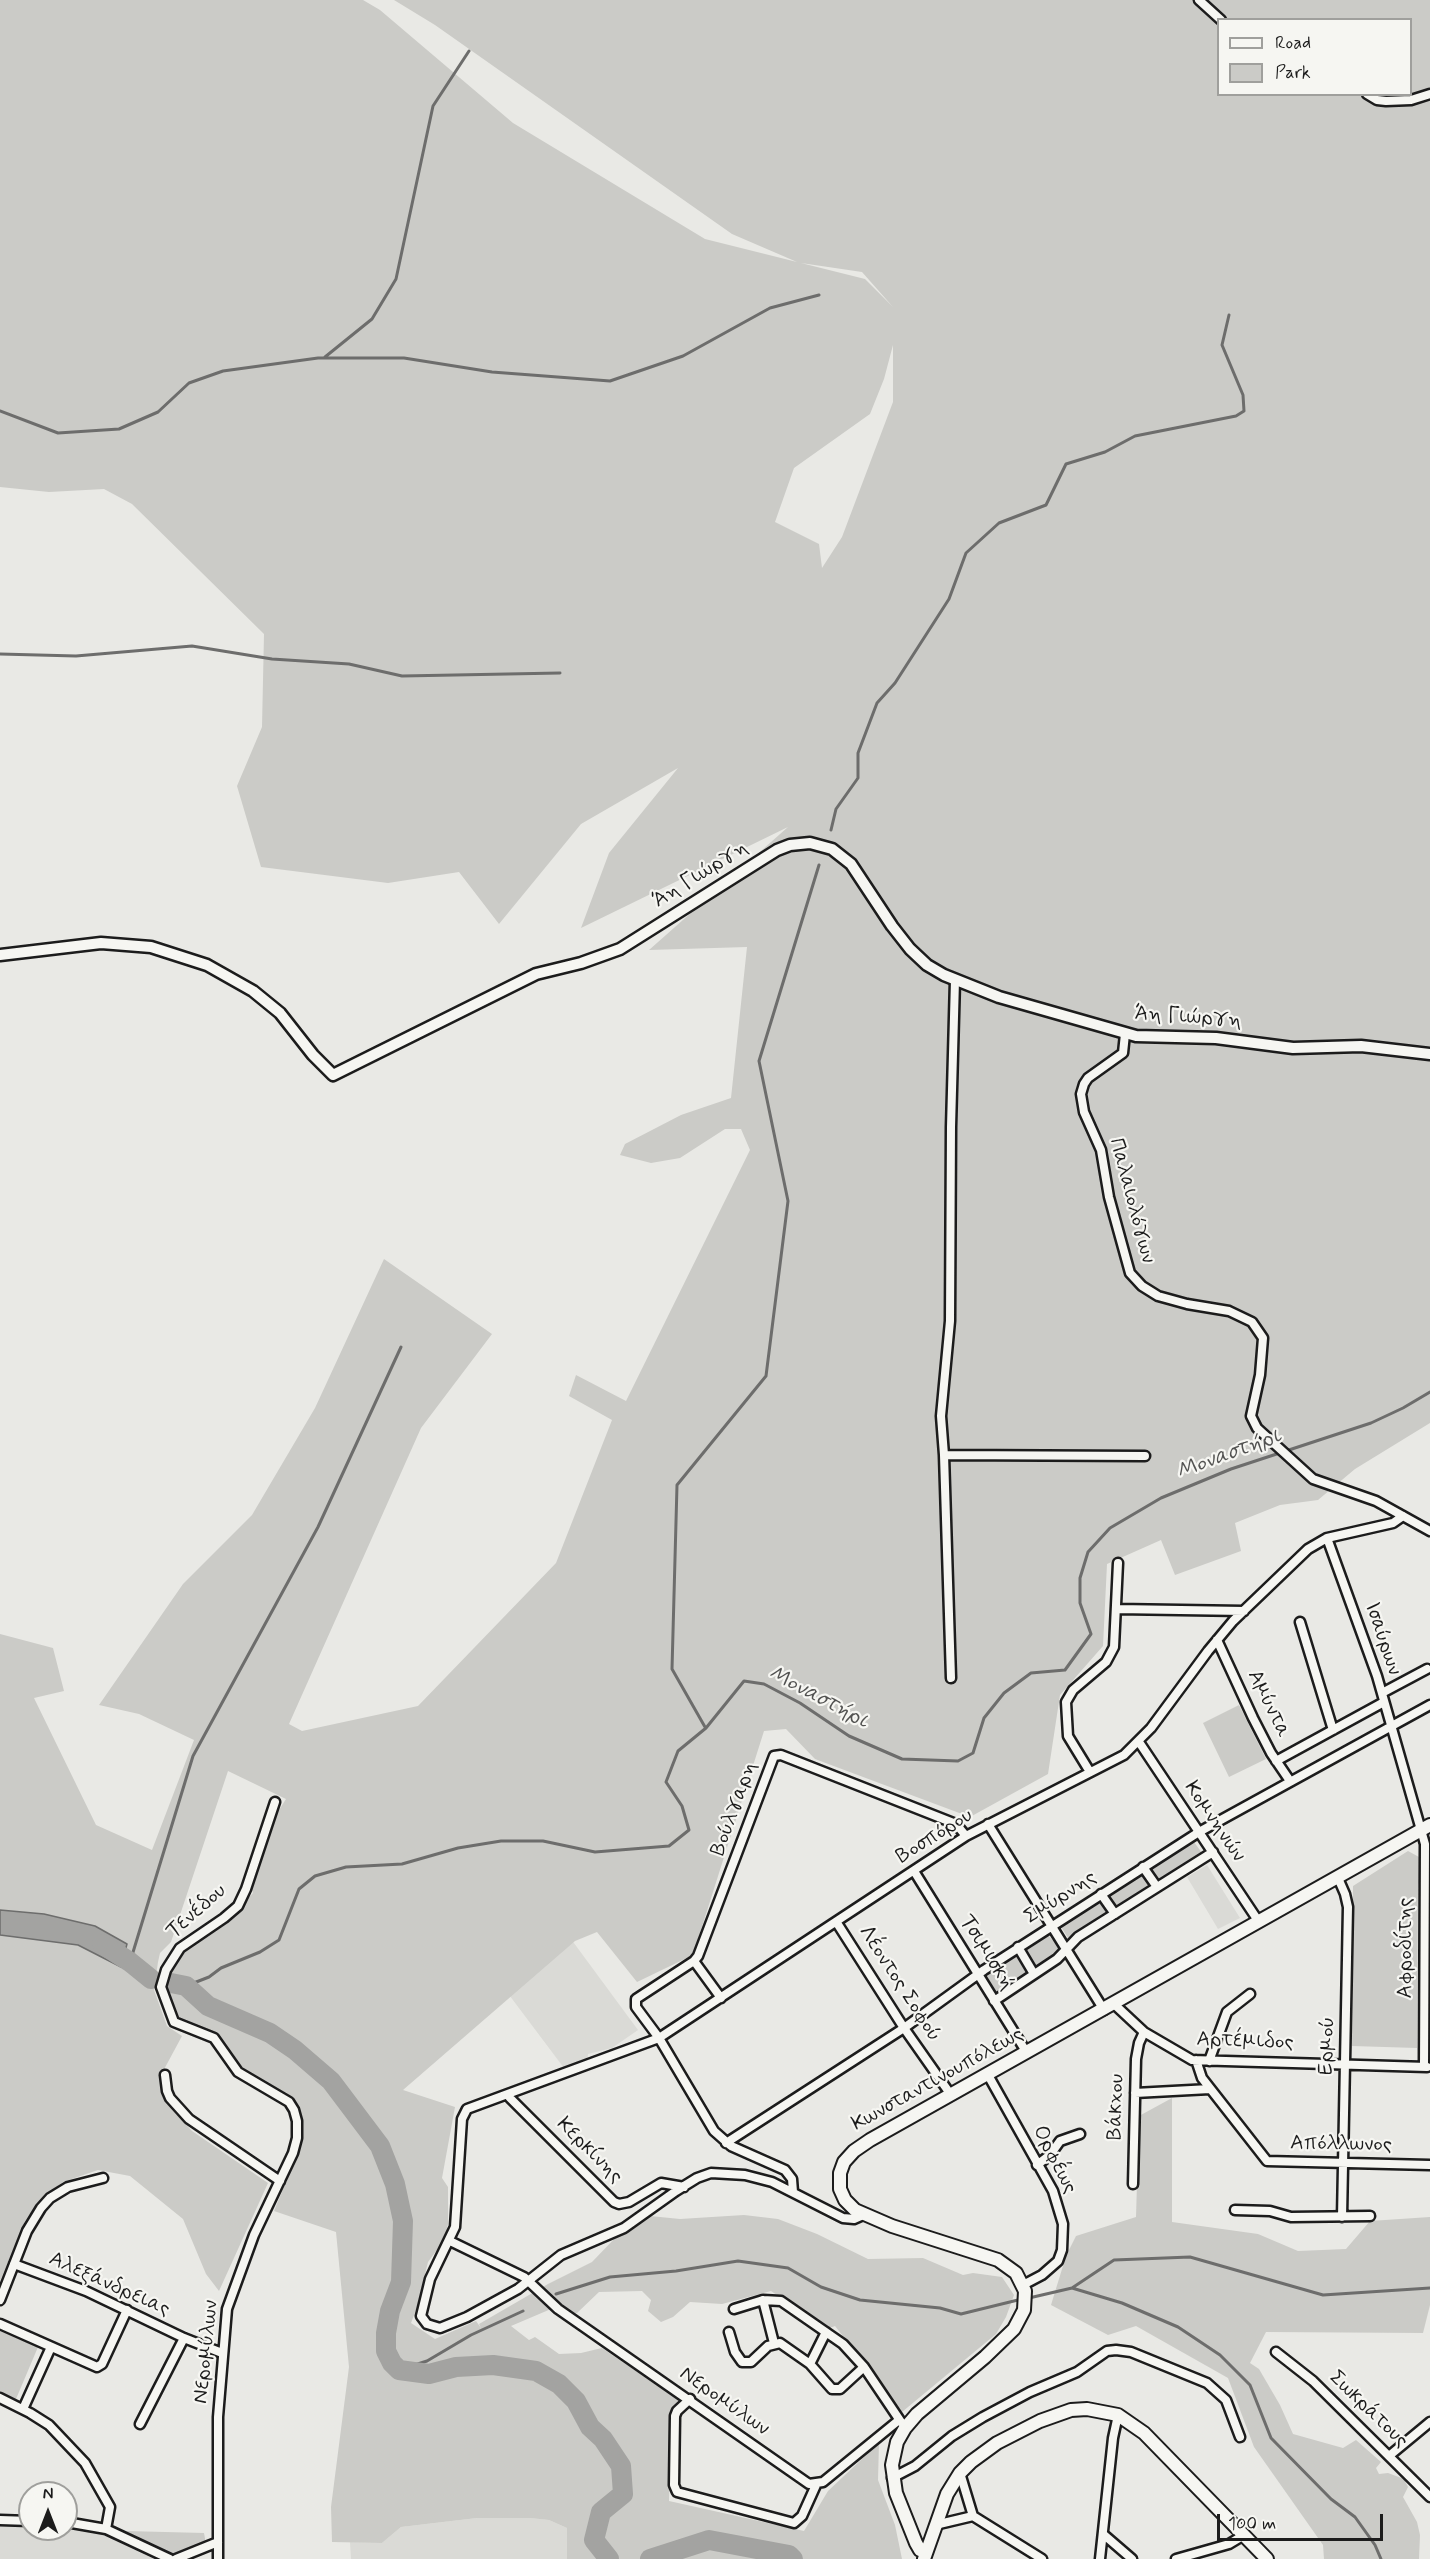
<!DOCTYPE html>
<meta charset="utf-8">
<style>
body{margin:0}
#map{position:relative;width:1430px;height:2559px;overflow:hidden;background:#e9e9e5;font-family:Mynerve,sans-serif}
canvas{display:block}
.legend{position:absolute;left:1217px;top:18px;width:195px;height:78px;box-sizing:border-box;background:#f6f6f2;border:2px solid #9f9f9c;margin:0;padding:8px 10px;list-style:none;font-size:18px;color:#1c1c1c}
.legend li{display:flex;align-items:center;gap:12px;height:30px}
.legend b{width:30px;border:2px solid #9f9f9c}
.north{position:absolute;left:18px;top:2481px;width:60px;height:60px;box-sizing:border-box;background:#f6f6f2;border:2px solid #9f9f9c;border-radius:50%;rotate:0deg;font-size:16px;font-weight:700;line-height:24px;text-align:center;color:#1c1c1c}
.north::after{content:'';display:block;margin:auto;width:21px;height:27px;background:#1c1c1c;clip-path:polygon(50% 0,100% 100%,50% 72%,0 100%)}
.scale{position:absolute;left:1217px;top:2514px;width:166px;height:27px;box-sizing:border-box;border:3px solid #1c1c1c;border-top:0;padding-left:8px;font-size:18px;line-height:21px;white-space:nowrap;color:#1c1c1c;-webkit-text-stroke:4px #f6f6f2;paint-order:stroke}
</style>
<div id="map">
<canvas width="1430" height="2559"></canvas>
<ul class="legend">
<li><b style="height:8px;background:#f6f6f2"></b>Road</li>
<li><b style="height:16px;background:#cbcbc7"></b>Park</li>
</ul>
<div class="north">N</div>
<div class="scale">100 m</div>
</div>
<script>
const ctx = document.querySelector('canvas').getContext('2d');
ctx.lineJoin = 'round';
function fillPath(path, color) { ctx.fillStyle = color; ctx.fill(path, 'evenodd'); }
const poly = rows => new Path2D(rows.map(r => 'M' + r).join(''));
function strokePath(path, color, width, dash) { ctx.strokeStyle = color; ctx.lineWidth = width; ctx.lineCap = dash ? 'butt' : 'round'; ctx.setLineDash(dash || []); ctx.stroke(path); }
function write(font, color, halo, rows, align = 'center') {
  ctx.font = font + ' Mynerve,sans-serif'; ctx.lineWidth = 4.5; ctx.setLineDash([]); ctx.textBaseline = 'middle'; ctx.strokeStyle = halo; ctx.fillStyle = color; for (const [text, x, y, turn = 0] of rows) {
    ctx.save(); ctx.translate(x, y); ctx.rotate((+turn || 0) * Math.PI / 180); ctx.textAlign = isNaN(turn) ? turn : align; if (halo) ctx.strokeText(text, 0, 0); ctx.fillText(text, 0, 0); ctx.restore();
  }
}
fillPath(poly([
 [1207,1865,1240,1918,1218,1929,1187,1877],
 [540,1897,638,2030,612,2048,588,2054,587,2062,564,2068,452,1919],
 [0,2517,30,2518,30,2529,66,2529,66,2519,103,2525,126,2531,173,2559,0,2559],
 [477,2518,530,2518,549,2520,567,2528,567,2559,351,2559,350,2542,382,2543,401,2527]
]), '#dadad6');
fillPath(poly([
 [0,0,363,0,380,10,513,123,705,239,797,262,732,234,435,25,394,0,1430,0,1430,1423,1355,1469,1318,1500,1280,1505,1235,1523,1241,1551,1175,1575,1161,1540,1107,1564,1103,1646,1060,1695,1048,1774,970,1817,815,1759,786,1729,764,1731,693,1955,637,1982,597,1932,575,1941,403,2090,455,2107,442,2178,448,2187,448,2224,445,2239,428,2262,417,2307,411,2323,435,2339,476,2321,481,2328,479,2324,548,2284,592,2262,618,2235,650,2216,680,2219,744,2215,778,2219,817,2234,868,2259,923,2258,963,2275,973,2273,1002,2277,1014,2295,1006,2317,996,2334,902,2412,835,2326,827,2329,771,2291,722,2304,690,2302,673,2317,661,2322,648,2311,651,2300,642,2291,599,2292,577,2313,560,2315,551,2309,511,2326,529,2340,535,2337,559,2354,581,2353,602,2348,680,2401,672,2409,671,2416,669,2501,804,2531,828,2491,879,2443,878,2480,895,2525,902,2559,567,2559,567,2528,549,2520,530,2518,477,2518,401,2527,382,2543,332,2542,331,2507,349,2367,336,2232,274,2211,302,2143,300,2113,294,2099,286,2093,269,2085,238,2064,219,2037,210,2030,180,2019,164,1990,165,1979,184,1948,234,1913,253,1893,249,1884,276,1815,286,1799,228,1771,171,1942,160,1953,158,1962,154,1990,167,2026,182,2036,161,2075,165,2102,192,2131,268,2183,219,2291,206,2274,183,2219,130,2176,98,2170,63,2182,41,2199,25,2221,0,2281,0,1634,53,1648,64,1691,34,1698,96,1825,152,1850,194,1740,139,1714,99,1705,183,1584,252,1515,315,1408,384,1259,492,1334,421,1428,289,1724,302,1731,418,1706,556,1563,612,1420,569,1396,576,1375,626,1401,750,1150,741,1129,725,1129,680,1158,651,1163,620,1155,625,1144,681,1115,731,1098,747,947,649,950,788,827,581,928,609,853,678,768,581,824,499,924,459,872,388,883,261,867,237,786,262,727,264,634,132,504,104,489,49,492,0,487],
 [1218,20,1410,20,1410,94,1218,94],
 [801,263,862,272,893,307,865,279],
 [893,345,893,402,842,537,822,568,819,544,775,522,794,468,870,414,884,379],
 [1239,1705,1266,1759,1229,1777,1203,1723],
 [1194,1842,1202,1853,1159,1880,1150,1868],
 [1408,1851,1419,1857,1421,1862,1418,1892,1417,2048,1352,2046,1353,1886],
 [1141,1874,1150,1886,1116,1907,1108,1895],
 [1100,1900,1108,1913,1068,1938,1060,1925],
 [1047,1934,1057,1945,1059,1951,1036,1967,1023,1949],
 [1016,1954,1028,1972,997,1993,986,1975],
 [1172,2098,1172,2222,1258,2234,1298,2251,1346,2249,1370,2221,1430,2217,1430,2305,1423,2333,1266,2332,1250,2363,1259,2369,1280,2405,1293,2434,1343,2448,1356,2440,1381,2462,1376,2468,1379,2474,1388,2473,1404,2479,1408,2487,1403,2497,1417,2522,1420,2535,1419,2559,1324,2559,1323,2545,1254,2447,1228,2378,1136,2326,1108,2335,1051,2305,1066,2256,1076,2236,1136,2217,1139,2116],
 [0,2331,38,2347,16,2399,0,2392],
 [126,2531,204,2533,206,2544,172,2559]
]), '#cbcbc7');
const water = poly([
 [0,1910,44,1914,95,1926,127,1944,121,1967,78,1945,0,1935,0,1910]
]);
fillPath(water, '#a3a3a1');
strokePath(water, '#6d6d6c', 1.5);
strokePath(poly([
 [325,357,372,319,396,279,433,106,469,51],
 [0,411,58,433,119,429,158,412,189,383,223,371,318,358,404,358,492,372,610,381,683,356,770,308,819,295],
 [0,654,76,656,192,646,272,659,349,664,402,676,560,673],
 [831,830,836,809,858,778,858,753,877,703,895,683,949,599,966,553,999,523,1046,505,1066,464,1105,452,1135,436,1236,416,1244,411,1243,395,1222,345,1229,315],
 [705,1727,672,1669,677,1485,766,1376,788,1201,759,1061,819,865],
 [130,1962,193,1756,318,1527,401,1347],
 [186,1986,209,1977,221,1968,260,1952,279,1940,299,1889,315,1876,346,1867,402,1864,458,1848,501,1841,543,1841,595,1852,669,1846,689,1830,682,1806,666,1782,678,1751,706,1728,744,1681,764,1684,800,1703,849,1736,902,1759,958,1761,973,1753,984,1718,1004,1693,1031,1673,1065,1670,1091,1634,1080,1603,1080,1578,1088,1552,1110,1528,1161,1498,1231,1469,1371,1423,1403,1408,1430,1392],
 [1072,2288,1114,2260,1190,2257,1323,2295,1430,2288],
 [556,2294,610,2277,676,2271,738,2261,788,2268,821,2287,860,2300,940,2308,961,2314,1022,2299],
 [1029,2298,1072,2288,1122,2303,1178,2327,1220,2355,1250,2385,1271,2438,1331,2499,1355,2517,1375,2545,1381,2559],
 [399,2370,427,2361,471,2335,523,2311]
]), '#6d6d6c', 3);
strokePath(poly([
 [102,1944,130,1962,151,1979],
 [166,1982,186,1986,208,2006,270,2033,295,2050,331,2081,380,2146,395,2184,403,2221,401,2282,390,2311,386,2333,386,2351,392,2363,399,2370,429,2374,456,2367,493,2365,536,2371,559,2384,576,2401,590,2427,603,2439,621,2466,623,2494,601,2512,594,2540,609,2559],
 [650,2559,709,2540,789,2555,793,2559]
]), '#a3a3a1', 20);
const minor = poly([
 [1199,0,1221,20],
 [1367,94,1377,100,1386,101,1411,100,1430,94],
 [1125,1034,1123,1053,1088,1078,1084,1084,1081,1094,1084,1112,1101,1150,1109,1197,1130,1273,1142,1286,1158,1296,1187,1304,1229,1311,1252,1322,1263,1338,1260,1375,1251,1416,1257,1428,1313,1479,1376,1501,1430,1531],
 [944,1455,1145,1456],
 [1403,1516,1393,1523,1327,1538,1377,1676,1425,1844,1424,2067],
 [1117,1609,1244,1611],
 [1300,1622,1333,1730],
 [1217,1640,1253,1718,1271,1753,1290,1781],
 [951,1678,944,1455,941,1416,950,1321,951,1127,955,980],
 [1382,1693,1427,1669],
 [1139,1742,1259,1922],
 [1276,1761,1384,1702],
 [1090,1772,1068,1736,1066,1702,1073,1690,1106,1662,1114,1647,1118,1563],
 [988,1824,1104,2010],
 [1143,1867,1157,1887],
 [914,1871,1027,2053],
 [1338,1878,1345,1894,1348,1907,1342,2217],
 [1101,1894,1115,1914],
 [837,1923,904,2028,951,2095],
 [1018,1947,1034,1974],
 [694,1961,721,1998],
 [994,2001,1057,1959,1078,1937,1213,1852],
 [1114,2004,1144,2032,1192,2060,1427,2067],
 [1196,2060,1202,2078,1267,2161,1430,2165],
 [1209,2061,1227,2012,1250,1994],
 [165,2075,167,2091,170,2098,189,2119,280,2181],
 [988,2075,1053,2191,1063,2224,1062,2250,1058,2261,1042,2275,1023,2285],
 [1135,2093,1210,2089],
 [510,2098,614,2202,619,2204,629,2202,661,2183,684,2187],
 [726,2143,904,2028,984,1970,1199,1832,1430,1705],
 [1037,2165,1050,2155,1060,2141,1080,2134],
 [1133,2184,1136,2059,1139,2043,1144,2032],
 [793,2192,792,2179,785,2170,731,2146,714,2131,659,2038,636,2007,636,1999,694,1961,698,1956,774,1756,781,1755,956,1824,966,1836],
 [1235,2210,1270,2211,1291,2217,1370,2216],
 [863,2215,854,2219,843,2218,772,2182,745,2175,711,2173,697,2178,676,2191,624,2228,561,2255,518,2289,467,2317,440,2328,427,2324,421,2316,430,2279,455,2227,462,2119,467,2109,659,2038,966,1836,1124,1755,1151,1728,1208,1651,1233,1621,1308,1549,1327,1538],
 [450,2241,524,2277,558,2309,809,2484,823,2482,899,2420],
 [14,2264,86,2291,184,2338,222,2353],
 [0,2300,27,2231,41,2208,50,2198,68,2187,103,2178],
 [763,2300,774,2343],
 [734,2309,763,2300,781,2301,843,2344,864,2367,901,2422],
 [0,2324,97,2367,102,2364,127,2310],
 [729,2332,735,2352,742,2362,751,2362,768,2346,780,2343,810,2364,832,2389,840,2389,864,2367],
 [1276,2352,1313,2381,1430,2497],
 [810,2364,826,2332],
 [0,2398,30,2413,49,2425,85,2463,110,2507,106,2529],
 [690,2399,677,2411,675,2416,674,2485,677,2492,794,2523,802,2516,816,2485],
 [23,2409,51,2347],
 [140,2424,184,2338],
 [1389,2456,1430,2422],
 [960,2473,973,2516,1042,2559],
 [892,2478,915,2466,952,2436,983,2417,1030,2392,1077,2372,1107,2351,1116,2350,1131,2352,1207,2383,1226,2400,1240,2437],
 [0,2520,30,2521],
 [66,2522,106,2529,170,2559],
 [935,2525,973,2516],
 [1103,2534,1132,2559],
 [176,2559,218,2542],
 [218,2559,218,2417,227,2309,254,2235,293,2153,297,2138,297,2121,294,2110,289,2102,238,2072,214,2038,174,2022,161,1987,166,1970,180,1948,224,1918,238,1906,246,1889,275,1802],
 [1100,2559,1113,2438,1118,2415],
 [1176,2559,1229,2544,1244,2535]
]);
const tertiary = poly([
 [0,955,101,943,151,947,207,965,253,991,280,1013,313,1055,333,1075,536,974,581,963,620,949,777,850,790,845,810,843,832,849,851,864,892,926,910,949,927,965,944,975,999,997,1136,1036,1216,1038,1293,1048,1361,1046,1430,1054]
]);
const secondary = poly([
 [926,2552,920,2550,916,2543,896,2493,892,2465,897,2442,905,2428,917,2414,985,2357,1014,2329,1024,2310,1025,2291,1016,2273,998,2260,892,2226,855,2210,845,2200,840,2189,840,2173,844,2162,854,2151,870,2140,1430,1825],
 [924,2559,947,2494,960,2473,971,2462,997,2443,1040,2421,1071,2410,1087,2409,1118,2415,1144,2433,1267,2559]
]);
strokePath(minor, '#1c1c1c', 13);
strokePath(tertiary, '#1c1c1c', 15);
strokePath(secondary, '#1c1c1c', 16);
strokePath(minor, '#f6f6f2', 8);
strokePath(tertiary, '#f6f6f2', 10);
strokePath(secondary, '#f6f6f2', 12);
write('21px', '#1c1c1c', '#f6f6f2', [
 ["Άη Γιώργη",701,875,-32],
 ["Άη Γιώργη",1188,1018,4],
 ["Παλαιολόγων",1131,1201,75],
 ["Ισαύρων",1382,1639,71],
 ["Αμύντα",1268,1704,64],
 ["Βούλγαρη",735,1809,-70],
 ["Κομνηνών",1214,1822,56],
 ["Βοσπόρου",935,1837,-32],
 ["Σμύρνης",1061,1898,-33],
 ["Τενέδου",197,1912,-41],
 ["Αφροδίτης",1407,1948,-90],
 ["Τσιμισκή",986,1953,58],
 ["Λέοντος Σοφού",899,1984,57],
 ["Αρτέμιδος",1245,2042,2],
 ["Ερμού",1328,2046,-88],
 ["Κωνσταντινουπόλεως",938,2080,-29],
 ["Βάκχου",1117,2107,-88],
 ["Απόλλωνος",1341,2145,1],
 ["Κερκίνης",589,2151,45],
 ["Ορφέως",1054,2160,63],
 ["Αλεξάνδρειας",109,2285,24],
 ["Νερομύλων",207,2352,-84],
 ["Νερομύλων",724,2402,35],
 ["Σωκράτους",1368,2410,44]
]);
write('italic 22px', '#525251', '#f6f6f2', [
 ["Μοναστήρι",1229,1455,-20],
 ["Μοναστήρι",818,1698,28]
]);
</script>
